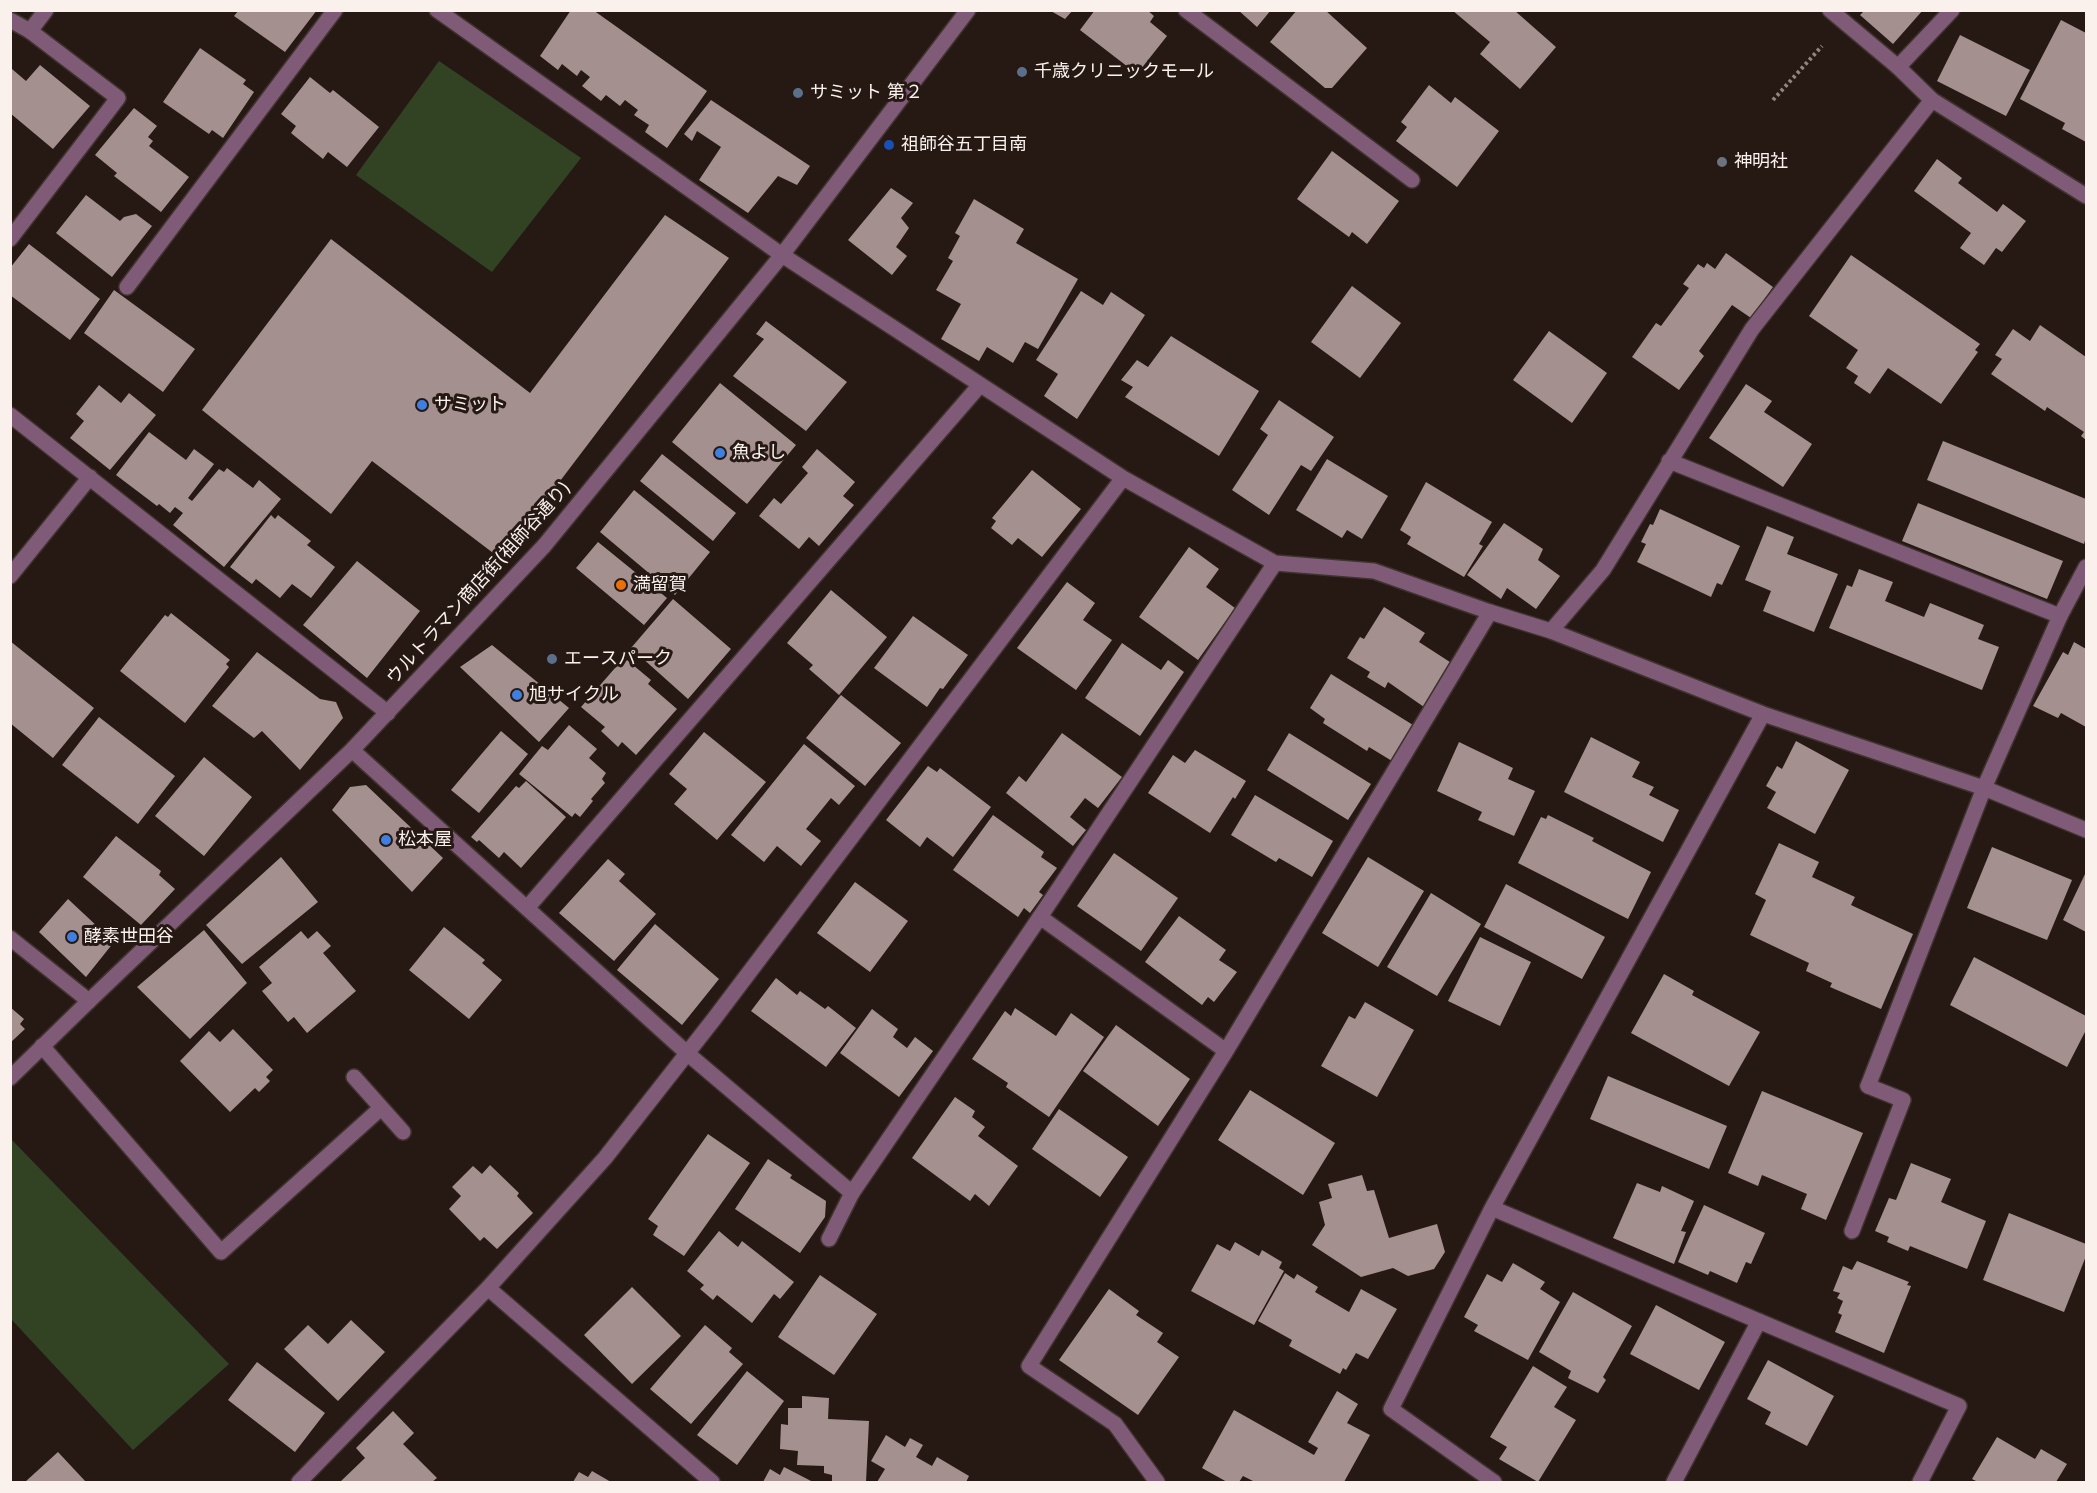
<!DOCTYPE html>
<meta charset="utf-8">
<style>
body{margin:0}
#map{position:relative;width:2097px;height:1493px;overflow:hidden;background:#261914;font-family:Inter,sans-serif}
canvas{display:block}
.frame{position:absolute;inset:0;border:12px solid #faf1ed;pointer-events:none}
</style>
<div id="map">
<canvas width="2097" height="1493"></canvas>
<div class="frame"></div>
</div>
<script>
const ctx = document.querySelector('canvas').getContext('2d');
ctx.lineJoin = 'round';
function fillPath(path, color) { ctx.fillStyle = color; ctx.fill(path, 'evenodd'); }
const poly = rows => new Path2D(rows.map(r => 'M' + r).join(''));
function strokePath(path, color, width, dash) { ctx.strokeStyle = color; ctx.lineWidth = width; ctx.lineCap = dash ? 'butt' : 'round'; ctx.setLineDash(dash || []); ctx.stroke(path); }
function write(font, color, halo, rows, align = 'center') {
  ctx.font = font + ' Inter,"Noto Sans JP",sans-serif'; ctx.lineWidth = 6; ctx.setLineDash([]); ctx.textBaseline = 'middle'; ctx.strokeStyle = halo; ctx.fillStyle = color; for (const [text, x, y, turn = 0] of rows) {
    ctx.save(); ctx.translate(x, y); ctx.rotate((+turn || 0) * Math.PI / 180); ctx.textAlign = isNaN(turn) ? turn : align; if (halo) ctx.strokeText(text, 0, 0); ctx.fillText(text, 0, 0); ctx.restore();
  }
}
fillPath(poly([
 [439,61,581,158,492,272,356,175],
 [11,1139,229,1364,133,1450,11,1319]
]), '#324324');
fillPath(poly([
 [239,10,317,10,285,52,234,16],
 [571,10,593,10,707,91,667,148,645,132,649,125,634,115,638,110,625,100,620,106,606,95,601,101,582,86,590,77,581,70,577,76,562,64,558,70,540,56],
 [1049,10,1073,10,1065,19],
 [1095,10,1147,10,1154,16,1150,22,1167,36,1137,74,1080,30],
 [1238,10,1271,10,1257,27],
 [1297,10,1325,10,1367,48,1332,88,1325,88,1270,42],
 [1452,10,1514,10,1556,47,1520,89,1480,54,1490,42],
 [1865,10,1923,10,1893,44,1860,15],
 [2061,20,2086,33,2086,142,2062,129,2065,123,2020,99],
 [1960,35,2030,70,2006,116,1937,81],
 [200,48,246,80,243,84,254,92,223,138,212,130,209,134,163,102],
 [40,65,90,106,53,149,10,113,10,71,12,69,26,81],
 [310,77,330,93,333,90,379,127,347,167,328,152,323,159,291,133,296,126,281,114],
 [1429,85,1451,103,1455,97,1499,131,1457,187,1396,141,1407,127,1401,122],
 [711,100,810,166,797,185,778,176,748,213,699,180,721,147,697,131,692,141,684,134],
 [134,108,157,126,148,137,153,141,149,146,189,177,161,212,114,176,117,173,95,155],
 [1332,151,1399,201,1367,244,1352,232,1349,237,1297,199],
 [1937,159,1962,178,1958,183,1997,212,2003,204,2026,221,2002,252,1996,248,1984,265,1960,248,1971,233,1914,191],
 [891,188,913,203,901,218,909,228,896,247,907,256,892,275,848,240],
 [86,195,120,221,124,217,136,214,152,226,112,277,56,233],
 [974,199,1024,229,1016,243,1078,279,1038,349,1025,342,1013,363,987,347,979,361,941,339,961,304,936,290,953,261,948,258,960,236,955,233],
 [665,215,729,258,501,559,372,461,331,514,202,410,331,239,530,393],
 [29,244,100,299,70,340,10,295,10,268],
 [1726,253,1773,287,1751,318,1732,305,1699,351,1704,356,1679,390,1632,357,1656,323,1661,326,1689,288,1683,284,1698,264,1704,268,1707,263,1715,269],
 [1851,255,1980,344,1975,350,1978,352,1941,404,1888,368,1870,394,1854,383,1858,376,1846,368,1858,350,1809,316],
 [1352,286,1401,323,1360,378,1311,342],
 [114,290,195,349,163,392,84,333],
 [1081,291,1103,305,1111,292,1145,315,1077,419,1044,396,1058,374,1036,360],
 [766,321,847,382,806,431,733,376,764,339,756,334],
 [2040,325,2086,357,2086,440,2081,436,2084,432,2047,407,2045,411,1991,374,2002,359,1995,355,2013,329,2030,341],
 [1549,331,1607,373,1572,423,1513,380],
 [1171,336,1259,391,1219,456,1125,397,1133,387,1121,380,1137,360,1148,367],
 [720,383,796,445,747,504,672,442],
 [1746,384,1772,401,1764,412,1812,444,1783,487,1709,438],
 [99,385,121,403,129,393,156,415,110,470,70,438,84,421,76,414],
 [1279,400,1334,437,1311,471,1301,465,1269,515,1232,490,1268,435,1260,429],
 [149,432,186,460,194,449,214,464,188,498,192,501,219,469,224,472,227,468,253,488,259,480,281,499,224,567,173,525,183,513,175,507,170,513,159,504,157,506,116,475],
 [1943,441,2086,499,2086,537,2084,544,1927,480],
 [817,449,855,482,843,496,854,505,819,546,809,537,799,549,759,516,774,498,781,504,808,473,802,467],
 [662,454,736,513,713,541,640,481],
 [1327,459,1388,496,1362,539,1347,530,1342,538,1296,510],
 [1032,470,1081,509,1042,557,1018,538,1012,545,991,528,996,521,992,518],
 [1426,482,1492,522,1479,544,1483,546,1464,577,1407,544,1411,537,1400,530],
 [634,490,710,552,675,595,600,532],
 [1918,503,2063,561,2047,599,1902,541],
 [1660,509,1740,546,1722,585,1717,583,1711,597,1637,562,1646,544,1641,542,1650,524,1653,525],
 [271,515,275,519,278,515,311,541,307,545,335,567,311,598,292,584,280,598,256,579,252,584,230,567],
 [1504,523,1543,549,1538,560,1560,576,1536,609,1507,588,1501,599,1467,575],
 [1767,526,1794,537,1787,554,1838,574,1814,632,1763,611,1771,591,1745,580],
 [598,542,667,598,644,625,576,568],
 [1189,547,1219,569,1206,587,1235,608,1198,660,1139,617],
 [357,561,420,611,367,678,303,625],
 [1859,569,1893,582,1885,601,1924,617,1930,603,1984,625,1978,639,1999,647,1982,690,1829,628,1847,585,1852,587],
 [1067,582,1095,603,1083,620,1112,640,1076,690,1017,648],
 [831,590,887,637,839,695,809,669,813,665,787,643],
 [673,599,731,649,688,699,631,648],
 [1384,607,1425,633,1419,642,1453,664,1424,707,1388,682,1385,688,1367,677,1370,672,1347,658,1360,637,1364,639],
 [171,613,230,660,226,664,229,667,185,723,120,671,165,615,168,617],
 [913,616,968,655,943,689,940,688,927,707,874,668],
 [10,641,94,708,53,758,10,723],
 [2074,642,2086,649,2086,727,2061,713,2058,718,2033,706,2063,652,2068,655],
 [1122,643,1161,670,1168,660,1184,672,1140,736,1085,698],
 [492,645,569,708,539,742,460,667],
 [257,652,320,699,336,702,343,718,300,770,262,731,254,738,212,706],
 [622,660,625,662,627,660,651,680,648,684,677,709,636,755,622,742,618,747,601,731,605,727,581,707],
 [1331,674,1413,725,1392,761,1369,747,1367,751,1323,723,1325,719,1310,708],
 [841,695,901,743,865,786,806,738],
 [99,717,175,776,138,824,62,765],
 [569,725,597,749,589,758,606,773,602,779,605,783,591,799,593,801,580,817,575,813,572,817,519,774,542,746,548,750],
 [501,731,528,754,479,813,451,790],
 [704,732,766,782,717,840,674,804,687,789,669,774],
 [1062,733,1122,777,1098,808,1085,798,1070,817,1086,830,1073,846,1006,793,1019,776,1026,782],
 [1289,733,1371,784,1348,820,1267,770],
 [1591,737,1640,762,1632,777,1654,787,1649,795,1679,810,1663,842,1564,792],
 [1796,741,1849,770,1815,834,1767,808,1776,792,1766,786,1777,766,1782,769],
 [1459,742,1513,768,1508,779,1535,791,1514,836,1478,820,1482,812,1437,791],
 [804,744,855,786,839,805,831,798,806,829,821,841,801,866,777,846,764,862,731,835],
 [1195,750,1246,781,1235,799,1233,797,1210,833,1148,793,1173,755,1185,763],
 [204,757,252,797,204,856,155,816],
 [928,766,937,772,940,768,991,807,953,857,927,837,920,847,886,820],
 [526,781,566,817,521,868,504,852,499,858,479,840,477,842,471,837,516,786,519,788],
 [366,785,443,858,412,892,332,810,350,787],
 [1255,795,1333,841,1312,877,1279,858,1276,862,1231,835],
 [993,815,1044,852,1041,857,1057,868,1039,892,1043,895,1030,913,1024,908,1018,917,953,870],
 [1548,815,1594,838,1592,841,1651,872,1628,919,1518,863,1541,817,1546,819],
 [116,836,161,871,159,875,175,889,141,925,83,877],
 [1779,843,1819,862,1812,877,1855,897,1851,905,1913,934,1881,1009,1830,987,1832,983,1806,971,1809,963,1750,935,1766,900,1755,894],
 [1992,847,2072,880,2047,940,1967,908],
 [1114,853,1178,898,1141,951,1077,906],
 [281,857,318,902,242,964,206,925],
 [1368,857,1424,891,1378,967,1322,933],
 [608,859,625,874,619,881,656,914,614,961,559,913],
 [2086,872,2086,932,2063,920],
 [855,882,908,921,870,972,817,933],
 [1506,884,1605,937,1582,979,1484,927],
 [1431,893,1481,924,1437,996,1387,967],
 [68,899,114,942,86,977,39,932],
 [1179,916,1226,950,1219,960,1237,972,1214,1002,1208,997,1202,1005,1145,962],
 [655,924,719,979,682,1025,617,970],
 [444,927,485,960,482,963,502,980,469,1019,409,970],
 [204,930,247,983,190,1039,137,987],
 [301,931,308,939,317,931,331,946,323,953,356,991,307,1033,294,1017,288,1022,262,991,272,983,259,967],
 [1480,937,1531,962,1500,1026,1448,1001],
 [1974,957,2086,1016,2086,1030,2067,1067,1950,1005],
 [1664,974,1694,991,1692,995,1760,1032,1729,1086,1631,1033],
 [776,978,797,995,800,991,825,1009,828,1006,856,1028,826,1067,751,1011],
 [1365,1002,1414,1030,1377,1097,1321,1066,1349,1016,1355,1019],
 [10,1007,24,1019,20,1024,25,1029,10,1043],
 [1015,1008,1056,1036,1071,1013,1104,1037,1049,1117,1006,1087,1008,1083,972,1059,1005,1011,1011,1016],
 [872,1009,898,1029,893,1037,907,1048,915,1037,933,1051,899,1097,840,1053],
 [1116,1025,1190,1079,1158,1126,1083,1071],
 [233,1029,273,1070,266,1077,270,1081,259,1092,255,1088,230,1112,180,1061,209,1031,220,1042],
 [1608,1076,1727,1126,1709,1169,1590,1119],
 [1250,1090,1335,1143,1303,1195,1218,1140],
 [1762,1091,1863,1133,1826,1220,1801,1209,1807,1194,1762,1175,1758,1186,1728,1173],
 [955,1097,975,1111,972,1117,985,1127,978,1136,1018,1166,989,1206,975,1194,970,1201,912,1158],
 [1059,1109,1128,1157,1100,1197,1032,1149],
 [708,1134,750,1163,684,1256,653,1235,658,1226,648,1219],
 [768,1159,792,1175,790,1178,826,1201,825,1217,800,1253,735,1209],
 [1911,1163,1951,1179,1941,1202,1986,1221,1967,1269,1910,1246,1908,1251,1887,1242,1889,1237,1875,1231,1889,1198,1896,1200],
 [490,1165,519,1193,517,1196,533,1213,497,1249,484,1237,480,1241,449,1209,461,1196,452,1187,473,1166,482,1174],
 [1362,1175,1367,1191,1374,1190,1389,1238,1437,1224,1445,1252,1434,1269,1408,1276,1393,1268,1361,1277,1312,1245,1325,1225,1319,1202,1332,1198,1328,1184],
 [1637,1183,1660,1192,1662,1186,1694,1201,1681,1231,1686,1232,1674,1264,1613,1238],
 [1704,1205,1765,1233,1751,1264,1746,1262,1737,1283,1710,1271,1708,1275,1678,1262],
 [2009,1213,2086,1244,2086,1256,2064,1312,1983,1280],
 [719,1231,738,1247,742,1241,794,1282,780,1299,774,1294,752,1323,717,1295,713,1300,700,1289,704,1285,687,1271],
 [1235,1242,1259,1256,1262,1250,1282,1262,1279,1268,1284,1271,1254,1325,1191,1291,1217,1244,1230,1251],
 [1857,1261,1909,1282,1907,1285,1911,1286,1884,1353,1835,1332,1842,1315,1838,1313,1843,1301,1837,1298,1840,1293,1833,1291,1843,1266,1852,1270],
 [1513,1263,1545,1282,1540,1289,1560,1302,1528,1360,1474,1331,1478,1325,1464,1317,1487,1274,1502,1282],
 [1285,1273,1294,1279,1297,1274,1318,1287,1315,1292,1349,1312,1361,1289,1397,1309,1368,1359,1356,1353,1346,1370,1343,1368,1340,1374,1289,1346,1292,1340,1258,1321],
 [820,1275,877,1314,834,1375,778,1337],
 [632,1287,681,1336,632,1384,584,1335],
 [1109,1289,1139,1311,1136,1315,1163,1333,1157,1342,1179,1357,1138,1415,1059,1360],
 [1573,1292,1632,1326,1603,1377,1606,1380,1598,1393,1568,1378,1571,1371,1539,1352],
 [1656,1305,1725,1342,1699,1390,1630,1354],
 [351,1320,385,1352,338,1401,284,1349,308,1325,328,1344],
 [705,1325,732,1348,729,1352,743,1364,691,1424,650,1389],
 [1768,1360,1834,1396,1807,1446,1765,1424,1771,1412,1747,1399],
 [257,1362,325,1413,295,1452,228,1400],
 [1533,1366,1567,1387,1554,1407,1576,1420,1538,1482,1499,1459,1507,1447,1490,1437],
 [747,1371,784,1401,737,1465,697,1435],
 [1337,1391,1358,1404,1347,1423,1370,1435,1344,1482,1255,1482,1243,1476,1239,1482,1227,1482,1202,1468,1234,1410,1314,1455,1318,1448,1308,1442],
 [802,1396,829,1398,828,1419,869,1421,866,1482,832,1482,832,1475,824,1473,824,1466,797,1465,798,1451,780,1449,781,1424,788,1425,788,1408,802,1408],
 [393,1411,414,1433,403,1444,437,1478,432,1482,340,1482,365,1458,356,1448],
 [886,1435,905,1447,910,1438,923,1445,916,1457,932,1466,937,1457,969,1476,966,1482,877,1482,885,1469,871,1461],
 [1997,1437,2035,1459,2041,1449,2067,1464,2056,1482,1978,1482,1972,1479],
 [58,1452,86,1482,25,1482],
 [784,1467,813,1482,763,1482,770,1469,780,1475],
 [592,1471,611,1482,573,1482,579,1472,588,1477]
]), '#a4918f');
const service = poly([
 [1186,10,1412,180],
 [30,31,46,10],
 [1898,67,1952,10],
 [127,287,335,10],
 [10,415,388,713],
 [1669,461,2060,616],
 [10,576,90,477],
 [1551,631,1603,570,1752,329,1932,100],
 [527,908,980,385],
 [1040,917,1226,1051],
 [10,938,89,1001],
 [1852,1231,1903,1100,1868,1086],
 [829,1239,852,1193],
 [1157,1482,1115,1424,1029,1366,1226,1051,1490,612]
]);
const minor = poly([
 [437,10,782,255,1123,478,1275,563,1374,571,1490,612,1551,631,1763,714,1984,788,2086,830],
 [1830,10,1898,67,1932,100,2086,196],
 [10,20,30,31,118,98,10,239],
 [352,750,688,1054,852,1193,1040,917,1275,563],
 [42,1046,221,1252,381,1108],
 [354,1077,403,1132],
 [10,1078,89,1001,352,750,544,546,782,255,968,10],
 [1868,1086,1984,788,2060,616,2086,567],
 [1492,1208,1959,1406,1920,1482],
 [488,1288,712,1482],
 [299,1482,488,1288,605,1158,714,1019,1123,478],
 [1494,1482,1391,1409,1492,1208,1763,714],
 [1674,1482,1759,1321]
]);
strokePath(service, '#3f332e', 18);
strokePath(minor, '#3f332e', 18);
strokePath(poly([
 [1773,100,1822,46]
]), '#908581', 4, [3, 3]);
strokePath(service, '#7f5b78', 15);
strokePath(minor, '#7f5b78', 15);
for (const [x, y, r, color] of [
 [1022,72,6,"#5c6f8a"],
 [798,93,6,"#5c6f8a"],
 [889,145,6,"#1a4fb4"],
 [1722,162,6,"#6b7280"],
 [422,405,6,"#3f7fe0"],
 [720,453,6,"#3f7fe0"],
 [621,585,6,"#e8710a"],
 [552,659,6,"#5c6f8a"],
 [517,695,6,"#3f7fe0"],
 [386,840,6,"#3f7fe0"],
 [72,937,6,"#3f7fe0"]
]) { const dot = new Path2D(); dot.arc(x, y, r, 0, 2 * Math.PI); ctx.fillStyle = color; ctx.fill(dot); strokePath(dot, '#261914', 2); }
write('18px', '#faf1ed', '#261914', [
 ["千歳クリニックモール",1034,72],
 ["サミット 第２",810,93],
 ["祖師谷五丁目南",901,145],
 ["神明社",1734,162],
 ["サミット",434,405],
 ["魚よし",732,453],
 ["満留賀",633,585],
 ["エースパーク",564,659],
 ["旭サイクル",529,695],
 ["松本屋",398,840],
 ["酵素世田谷",84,937]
], 'left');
write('18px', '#faf1ed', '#261914', [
 ["ウルトラマン商店街(祖師谷通り)",479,583,-48]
]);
</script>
